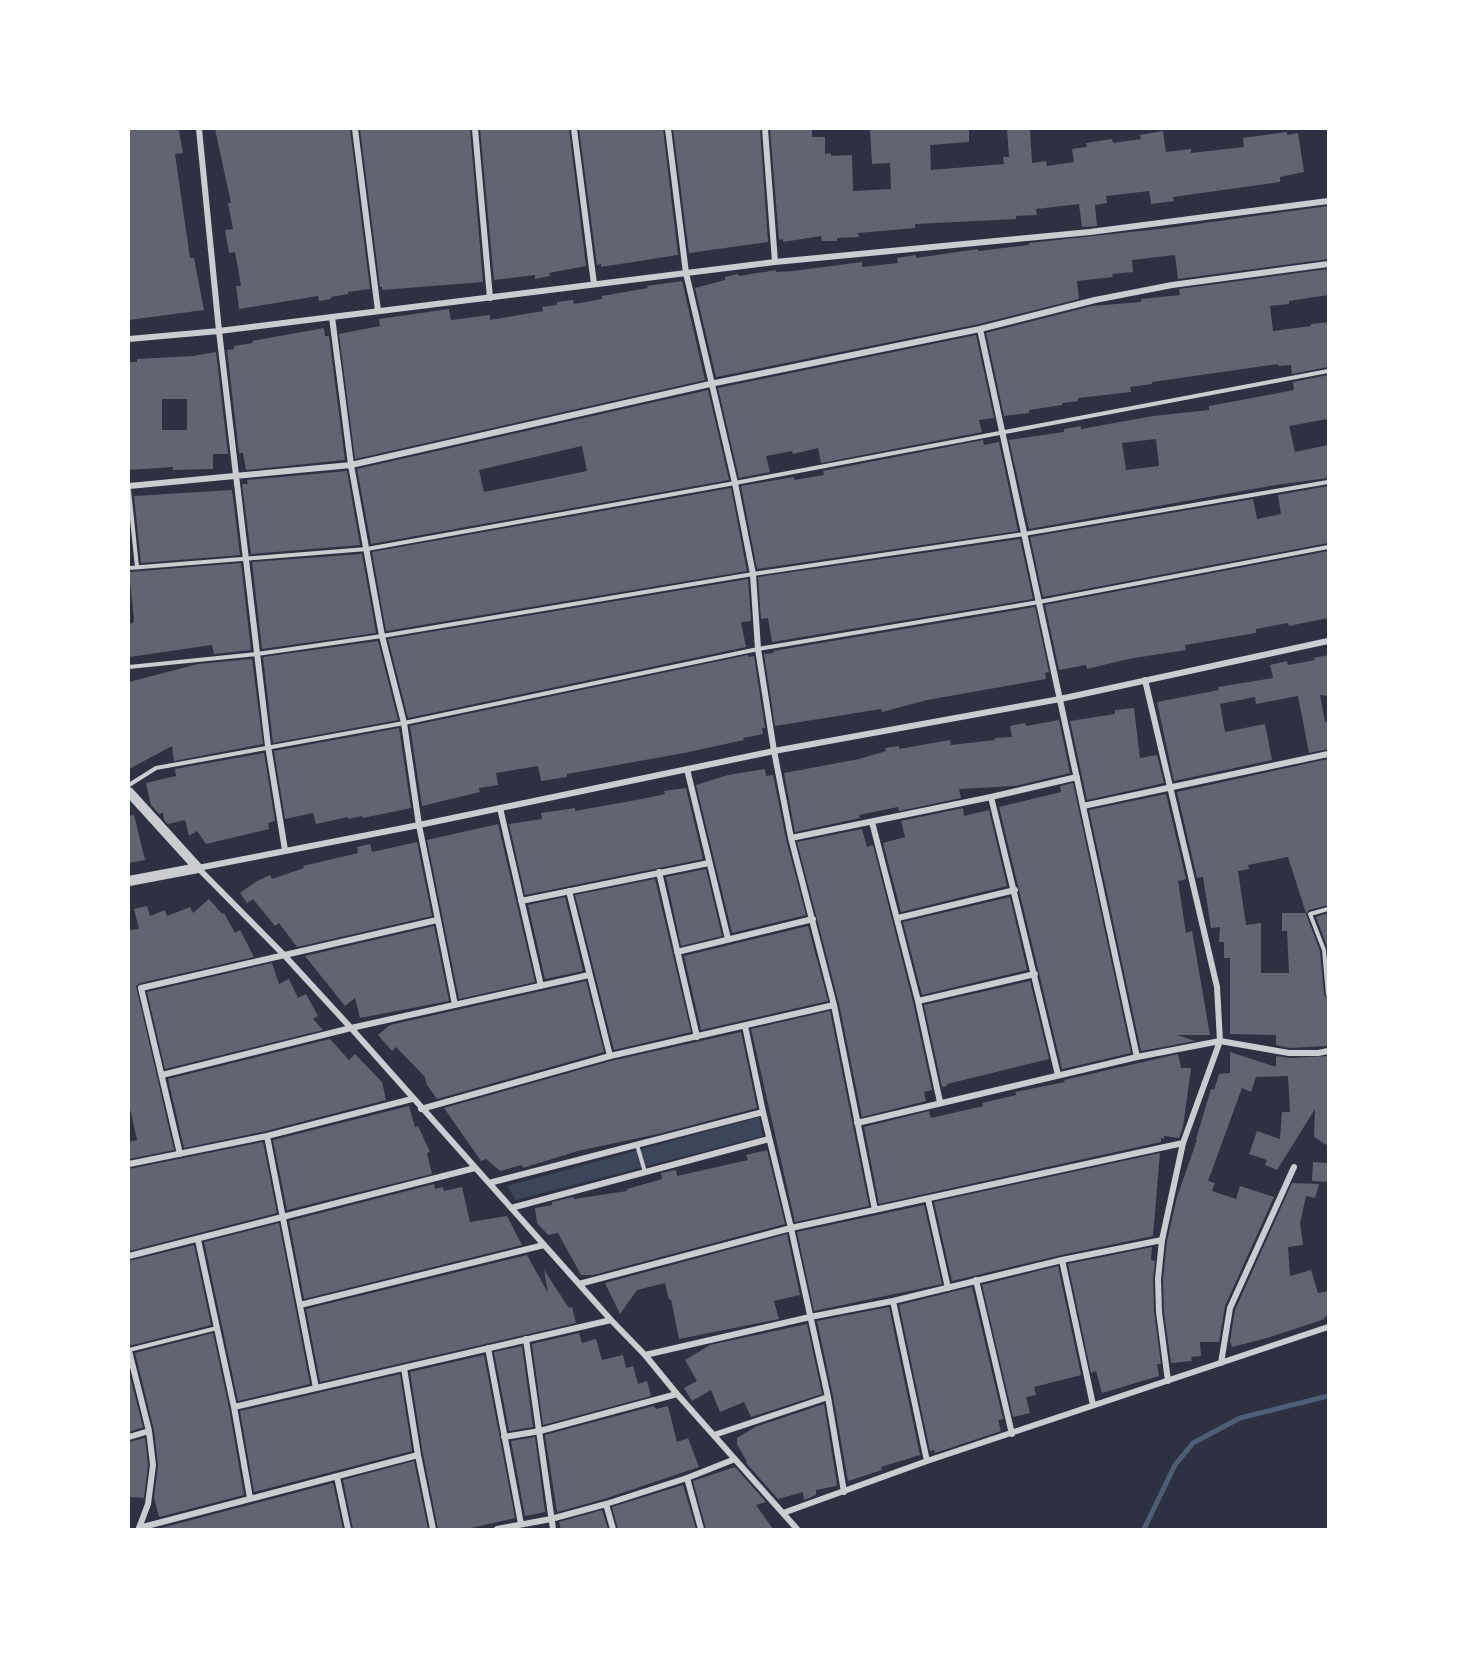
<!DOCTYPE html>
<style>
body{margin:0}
#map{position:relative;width:1457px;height:1658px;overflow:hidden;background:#2d3142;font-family:"Exo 2",sans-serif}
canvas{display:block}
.frame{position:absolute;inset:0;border:130px solid #fff;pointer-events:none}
</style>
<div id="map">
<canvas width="1457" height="1658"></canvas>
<div class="frame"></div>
</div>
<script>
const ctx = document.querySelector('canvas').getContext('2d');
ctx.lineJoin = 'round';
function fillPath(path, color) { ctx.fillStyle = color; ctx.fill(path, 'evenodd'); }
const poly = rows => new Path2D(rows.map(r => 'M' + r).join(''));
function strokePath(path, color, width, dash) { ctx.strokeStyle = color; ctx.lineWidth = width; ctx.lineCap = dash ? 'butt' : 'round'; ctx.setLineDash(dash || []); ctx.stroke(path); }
fillPath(poly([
 [759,1117,763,1136,516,1200,507,1186]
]), '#3c4559');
strokePath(poly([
 [1144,1529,1175,1465,1193,1443,1240,1418,1328,1396]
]), '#4f5d75', 5);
fillPath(poly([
 [129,129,177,129,179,131,183,153,175,154,190,258,194,258,204,310,129,320],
 [215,129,350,129,370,289,348,292,348,294,331,297,331,299,319,301,318,296,239,309,236,286,241,286,235,252,229,253,225,230,233,229,228,203,231,203],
 [360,129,470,129,483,282,382,290,382,287,380,287],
 [480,129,569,129,586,266,549,273,550,276,535,279,535,275,494,280],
 [579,129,663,129,678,255,601,267,601,264,597,265],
 [673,129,760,129,768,242,689,253],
 [770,129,812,129,812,137,825,137,825,154,831,153,831,156,852,155,853,191,891,189,890,163,872,164,870,129,969,129,969,142,930,145,931,170,1004,164,1003,157,1009,157,1007,129,1030,129,1032,163,1046,161,1047,166,1074,162,1072,149,1087,147,1086,143,1112,139,1113,143,1141,139,1140,135,1163,131,1166,152,1191,149,1191,153,1244,147,1243,138,1287,132,1287,135,1298,133,1304,172,1280,177,1280,182,1173,197,1174,201,1151,204,1149,191,1106,196,1107,203,1095,205,1097,226,1082,227,1079,204,1036,209,1037,215,1016,216,1016,219,915,224,915,228,858,233,859,237,837,238,837,241,822,241,821,236,783,242,783,239,779,240],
 [1328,206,1328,259,1178,279,1175,255,1132,260,1133,272,1112,274,1113,277,1077,281,1079,299,979,324,716,377,695,288,725,280,725,277,738,274,739,276,776,270,776,272,793,271,862,262,862,267,898,263,897,258,916,255,916,258,978,249,978,251,1029,245,1029,243,1168,228],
 [1328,269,1328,295,1289,301,1289,304,1270,306,1273,331,1311,326,1311,324,1328,322,1328,367,1292,374,1291,365,1278,366,1278,364,1152,382,1152,384,1130,387,1131,392,1078,398,1078,401,1062,403,1062,405,1029,410,1029,413,1004,416,986,333,1092,306,1141,302,1141,299,1180,295,1179,289],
 [682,281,705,380,355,459,339,334,380,326,379,319,449,309,451,320,490,315,490,320,543,311,542,307,557,305,557,302,573,300,574,304,602,299,602,296,648,288,647,286],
 [324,328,325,336,329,336,345,460,246,470,243,453,239,453,227,350,234,349,234,346,253,343,252,341],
 [976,335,994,418,979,420,982,432,821,463,818,448,793,454,792,451,766,456,770,472,739,478,718,388],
 [216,352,228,454,213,454,213,469,173,470,173,467,129,470,129,362,137,362,137,359,193,356],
 [162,399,187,399,187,430,162,430],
 [1328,375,1328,419,1289,426,1295,452,1328,445,1328,478,1276,485,1029,529,1009,440,1064,432,1064,429,1081,426,1081,429,1153,416,1209,410,1209,406,1294,390,1293,382],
 [1156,439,1159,466,1126,470,1122,443],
 [708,390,729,480,371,544,357,469],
 [582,446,587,471,484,492,479,470],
 [983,440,984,445,999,442,1018,531,757,569,741,486,794,477,794,480,824,475,823,471],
 [347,471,360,545,251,554,242,484,248,484,247,480],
 [1328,486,1328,543,1043,597,1030,537,1253,499,1257,519,1281,514,1278,495],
 [731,488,747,571,386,631,372,552],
 [232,490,240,555,141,563,134,496],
 [1020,539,1033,599,772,642,768,618,761,619,758,577],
 [1328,551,1328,618,1289,626,1288,623,1256,629,1256,633,1185,645,1186,650,1128,659,1087,669,1086,665,1059,670,1045,605],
 [362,554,376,633,262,649,252,562],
 [241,563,251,650,214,654,212,645,129,657,129,624,133,623,134,620,129,572],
 [748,579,751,621,741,622,746,647,408,718,388,639],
 [1035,607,1049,672,1045,673,1046,679,927,700,882,712,881,709,775,726,764,654,774,653,773,651],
 [378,641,398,720,273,743,263,657],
 [748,655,748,657,754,656,765,728,762,728,763,734,743,738,744,740,684,753,567,774,567,777,541,781,538,766,496,773,498,785,479,788,480,792,422,806,410,726],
 [1328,655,1328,696,1320,695,1325,722,1328,721,1328,749,1309,753,1298,696,1256,704,1255,697,1220,704,1225,732,1265,724,1272,760,1174,781,1157,702,1219,690,1218,687,1273,678,1270,665,1287,661,1288,665,1315,660,1314,658],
 [252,659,263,744,174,761,172,746,129,769,129,682,198,664],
 [1134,708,1140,758,1157,755,1164,783,1087,800,1070,721,1115,714,1115,710],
 [1059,720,1070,773,1015,786,959,789,961,798,899,811,898,807,859,815,860,818,795,832,784,773,859,759,886,751,885,748,899,746,899,749,950,740,951,745,995,740,995,738,1012,737,1010,726,1025,723,1026,726],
 [399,728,411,808,363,818,362,816,348,819,348,817,316,824,313,813,285,819,274,751],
 [264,753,275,821,268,823,269,829,206,844,197,831,189,836,185,820,168,824,164,820,163,813,159,814,151,805,146,783,176,776,175,769],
 [1328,759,1328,905,1309,910,1306,914,1320,951,1324,995,1328,999,1328,1046,1289,1048,1276,1045,1276,1035,1230,1034,1230,958,1224,958,1224,942,1219,942,1220,927,1211,928,1203,877,1197,878,1177,792],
 [1288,857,1306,913,1282,913,1282,931,1287,931,1289,973,1261,973,1261,923,1246,925,1238,871,1249,869,1248,865],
 [765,769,766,776,773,775,786,839,806,915,732,933,696,785,728,775],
 [1073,783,1131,1053,1062,1069,999,807,1061,792,1060,786],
 [686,788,703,859,525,895,509,824,542,819,541,813,575,808,575,811,647,798,665,794,664,791],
 [1166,794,1186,879,1178,881,1186,933,1192,931,1210,1035,1177,1035,1195,1041,1141,1051,1089,810],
 [963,808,964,816,989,810,1007,886,901,912,883,843,905,837,901,821],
 [134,815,145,860,129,863,129,816],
 [498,824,535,982,459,999,427,840],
 [862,829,867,847,873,845,913,1002,932,1090,924,1092,926,1101,862,1117,839,1004,797,842],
 [417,842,432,916,297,947,279,923,275,926,253,899,247,903,240,893,257,881,270,875,272,879,304,868,303,866,358,853,357,847,370,844,372,852],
 [706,869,722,936,681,946,666,877],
 [655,879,691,1032,614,1050,575,895],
 [565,897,583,971,545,979,528,905],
 [1010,897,1027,970,922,995,903,922],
 [209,899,222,914,224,913,235,933,240,930,254,957,140,983,136,986,174,1150,129,1159,129,1142,137,1140,129,1104,129,930,139,929,134,909,147,906,150,916,165,910,167,916,190,907,193,913],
 [1328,913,1328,949,1316,917],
 [434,926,449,1001,360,1018,355,998,345,1006,305,956],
 [808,926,828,1001,701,1030,684,956],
 [272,963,279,984,289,979,298,998,306,994,318,1016,313,1019,323,1030,165,1069,147,992],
 [586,981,604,1052,437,1099,427,1085,425,1077,396,1047,392,1051,378,1035,390,1025],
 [1030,981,1049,1059,947,1084,947,1086,942,1087,924,1005],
 [830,1011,869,1206,795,1222,751,1029],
 [741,1032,757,1108,662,1133,578,1151,523,1168,522,1165,500,1171,486,1159,481,1161,444,1108,611,1061],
 [330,1039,349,1060,355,1054,382,1082,386,1100,266,1131,184,1148,168,1079],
 [1230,1052,1276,1067,1276,1056,1289,1058,1328,1056,1328,1146,1314,1137,1315,1109,1277,1170,1265,1165,1267,1160,1249,1154,1257,1131,1280,1139,1282,1112,1290,1112,1288,1076,1256,1077,1251,1092,1242,1088,1208,1181,1215,1183,1212,1191,1236,1199,1240,1186,1274,1197,1225,1306,1219,1342,1200,1342,1201,1356,1191,1357,1192,1361,1171,1363,1164,1312,1163,1279,1167,1241,1177,1197,1197,1140,1196,1139,1211,1089,1214,1090,1219,1074,1230,1073],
 [1178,1054,1181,1068,1191,1068,1183,1127,1179,1138,1164,1136,1164,1139,1161,1138,1161,1142,879,1204,864,1127,929,1111,931,1118,983,1106,982,1103,1016,1095,1015,1092,1065,1082,1064,1080],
 [409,1106,415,1127,418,1126,430,1152,427,1153,432,1174,287,1210,273,1140],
 [263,1142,277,1213,129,1251,129,1169],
 [767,1150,785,1224,593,1275,581,1275,558,1233,548,1235,537,1223,535,1208,552,1205,552,1202,573,1197,574,1199,627,1191,627,1189,662,1179,661,1173,676,1170,677,1176,748,1160,746,1155],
 [1160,1153,1153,1236,1061,1255,952,1281,934,1202],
 [1313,1162,1328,1163,1328,1182,1312,1181],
 [1292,1183,1319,1184,1315,1198,1306,1196,1300,1223,1303,1245,1288,1247,1290,1276,1311,1270,1318,1293,1328,1291,1328,1316,1324,1317,1325,1319,1267,1338,1232,1347,1230,1341,1235,1310],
 [434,1184,435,1189,443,1187,444,1191,462,1187,470,1222,507,1216,522,1245,304,1299,289,1221],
 [924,1205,942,1284,814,1311,797,1232],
 [279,1223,310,1384,238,1401,204,1242],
 [787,1234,800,1295,774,1301,779,1319,679,1339,671,1299,669,1300,665,1283,637,1290,620,1314,605,1283],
 [194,1245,211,1325,129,1346,129,1261],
 [1152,1247,1151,1260,1155,1261,1153,1279,1154,1312,1161,1364,1157,1364,1159,1376,1102,1393,1096,1371,1091,1373,1068,1264],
 [527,1255,548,1293,544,1270,569,1308,572,1307,576,1323,320,1382,306,1309],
 [1058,1266,1081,1375,1034,1387,1036,1395,1026,1397,1030,1413,1013,1417,982,1285],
 [972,1287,1003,1419,998,1420,1001,1431,935,1453,934,1450,930,1451,899,1305],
 [889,1307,920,1455,881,1467,882,1470,848,1481,833,1396,817,1321],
 [807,1324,822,1394,751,1417,744,1402,720,1412,711,1390,692,1401,684,1388,697,1381,685,1360,710,1345],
 [213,1333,229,1408,244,1495,159,1517,154,1498,158,1465,154,1430,135,1353],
 [579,1333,582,1343,596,1339,602,1360,623,1355,626,1368,633,1366,638,1384,647,1381,651,1396,543,1425,532,1344],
 [522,1346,533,1427,509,1431,494,1352],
 [484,1355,515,1518,467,1529,438,1529,423,1454,410,1372],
 [129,1373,143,1427,129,1432],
 [400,1374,412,1451,254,1492,240,1411],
 [824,1404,837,1484,836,1486,816,1490,816,1495,804,1500,803,1492,778,1499,746,1463,747,1462,737,1444,737,1438,755,1427],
 [654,1406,656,1409,668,1406,677,1442,688,1438,699,1467,604,1499,557,1512,545,1435],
 [535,1437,545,1512,525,1516,511,1441],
 [145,1438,148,1465,144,1498,130,1497,129,1442],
 [414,1461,428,1529,353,1529,343,1480],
 [735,1467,766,1502,756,1505,773,1529,706,1529,693,1481],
 [333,1483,343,1529,161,1529,161,1528],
 [683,1485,696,1529,618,1529,612,1507],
 [602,1510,608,1529,561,1529,559,1522]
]), '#626471');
strokePath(poly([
 [129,490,137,567],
 [129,568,367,549,735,483,1328,371],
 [129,667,257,654,382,636,753,574,1024,534,1328,482],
 [129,785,156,768,404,723,758,649,1039,602,1328,547],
 [1328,909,1310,914,1324,950,1328,995],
 [637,1145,645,1172],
 [129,1350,217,1328]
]), '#caccd0', 4);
strokePath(poly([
 [199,129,219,331,268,746,285,850],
 [355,129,378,311],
 [475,129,490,298],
 [574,129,594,284],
 [668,129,686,273,735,483,753,574,758,649,774,751,791,838,834,1005,875,1210],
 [765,129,775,262],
 [332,317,351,465,382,636,404,723,419,825,455,1005],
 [980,329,1137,1057],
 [129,339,219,331,775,262,1090,232,1328,201],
 [129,486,351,465,710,384,980,329,1095,300,1172,285,1328,264],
 [1145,680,1217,987,1220,1041,1183,1143,1162,1240,1158,1279,1159,1312,1168,1381],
 [687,769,728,939],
 [991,797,1058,1075],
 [1083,806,1328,754],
 [500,808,541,986],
 [872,822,918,1001,940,1102],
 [791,838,991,797,1077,777],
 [198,868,419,825,774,751,1060,699,1328,641],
 [198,868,284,955,351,1028,611,1320,645,1355,677,1394,797,1529],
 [659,872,697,1037],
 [569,891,610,1056],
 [521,901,709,863],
 [898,918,1015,890],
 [677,952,813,919],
 [918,1001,1035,974],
 [745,1026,763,1112,791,1228,828,1397,844,1492],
 [162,1075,351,1028,589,975],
 [421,1109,610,1056,834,1005],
 [857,1123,1137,1057,1220,1041,1289,1053,1318,1053,1328,1051],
 [267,1136,316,1388],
 [180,1154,141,988,437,920],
 [129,1164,267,1136,412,1099],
 [489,1183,763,1112],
 [928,1199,948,1288],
 [511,1208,769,1139],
 [198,1240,234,1407,250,1498],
 [129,1256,475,1168],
 [1062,1260,1093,1405],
 [976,1280,1012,1434],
 [579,1284,791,1228,1183,1143],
 [893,1301,927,1461],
 [300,1305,544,1245],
 [526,1339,553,1529],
 [488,1348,521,1524],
 [129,1351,149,1431,153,1465,148,1504,139,1528],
 [645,1355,810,1317,893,1301,1062,1260,1162,1240],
 [1221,1363,1230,1308,1294,1167],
 [404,1368,418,1455,433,1529],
 [234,1407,611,1320],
 [714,1435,828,1397],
 [129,1437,149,1431],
 [504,1437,540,1431,677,1394],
 [337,1477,348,1529],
 [687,1478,701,1529],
 [606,1504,613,1529],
 [783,1513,927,1461,1328,1327],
 [139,1528,418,1455],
 [497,1529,551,1519,606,1504,687,1478,735,1459]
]), '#caccd0', 6);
strokePath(poly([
 [129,792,198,868],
 [129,881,198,868]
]), '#caccd0', 10);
</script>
